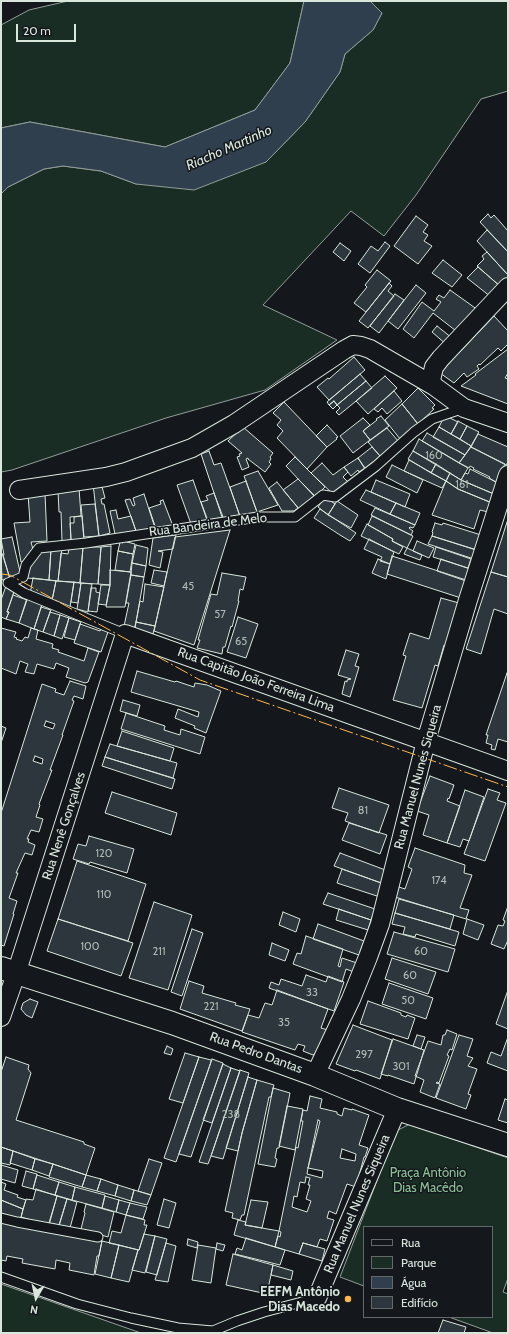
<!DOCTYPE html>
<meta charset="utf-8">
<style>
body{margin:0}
#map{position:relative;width:509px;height:1334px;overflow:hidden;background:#14181c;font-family:Cabin,sans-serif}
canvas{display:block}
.frame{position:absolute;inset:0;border:2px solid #d8e6dc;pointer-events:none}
.legend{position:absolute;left:363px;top:1226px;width:130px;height:92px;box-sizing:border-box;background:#14181c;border:1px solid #626a69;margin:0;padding:5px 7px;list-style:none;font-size:12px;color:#d8e6dc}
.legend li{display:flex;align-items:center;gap:8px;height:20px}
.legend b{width:20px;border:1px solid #626a69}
.north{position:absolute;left:16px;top:1278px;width:40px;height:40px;-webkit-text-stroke:3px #14181c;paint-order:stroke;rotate:189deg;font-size:11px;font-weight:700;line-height:16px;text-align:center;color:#d8e6dc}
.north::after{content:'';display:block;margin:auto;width:14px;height:18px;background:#d8e6dc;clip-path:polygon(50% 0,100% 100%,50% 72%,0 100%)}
.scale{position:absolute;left:16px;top:24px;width:60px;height:18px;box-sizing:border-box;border:2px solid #d8e6dc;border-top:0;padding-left:5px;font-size:12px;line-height:14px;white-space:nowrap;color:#d8e6dc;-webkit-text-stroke:3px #14181c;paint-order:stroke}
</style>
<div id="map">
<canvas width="509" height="1334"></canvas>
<div class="frame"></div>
<ul class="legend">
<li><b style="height:5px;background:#14181c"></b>Rua</li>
<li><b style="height:11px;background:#1a2d24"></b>Parque</li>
<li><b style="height:11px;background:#2f3f4d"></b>Água</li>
<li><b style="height:11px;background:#2c363c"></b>Edifício</li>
</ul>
<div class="north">N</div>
<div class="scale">20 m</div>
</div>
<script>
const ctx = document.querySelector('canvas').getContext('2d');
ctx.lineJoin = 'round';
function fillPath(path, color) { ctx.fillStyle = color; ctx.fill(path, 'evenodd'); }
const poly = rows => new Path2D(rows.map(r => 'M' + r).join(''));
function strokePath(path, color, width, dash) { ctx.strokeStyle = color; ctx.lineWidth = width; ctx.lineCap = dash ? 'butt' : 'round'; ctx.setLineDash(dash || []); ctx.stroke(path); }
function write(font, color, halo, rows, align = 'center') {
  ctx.font = font + ' Cabin,sans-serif'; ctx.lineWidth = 3; ctx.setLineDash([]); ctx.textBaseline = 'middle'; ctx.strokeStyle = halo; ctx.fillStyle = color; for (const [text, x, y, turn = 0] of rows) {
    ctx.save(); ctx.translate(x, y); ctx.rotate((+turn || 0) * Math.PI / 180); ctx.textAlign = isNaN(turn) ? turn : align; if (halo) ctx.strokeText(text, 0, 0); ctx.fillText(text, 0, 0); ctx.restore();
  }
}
const green = poly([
 [68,1,304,1,290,63,255,110,165,147,30,122,1,128,1,25,29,10,68,1],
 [370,1,508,1,508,91,481,99,416,195,384,236,351,211,263,305,337,340,265,390,166,418,12,470,1,472,1,194,8,187,44,169,63,166,101,171,136,184,266,162,305,122,340,72,345,54,373,30,382,13,370,1],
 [410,1124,508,1158,508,1278,503,1292,508,1294,508,1333,493,1333,449,1317,492,1317,492,1227,364,1227,364,1286,340,1277,396,1131,410,1124],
 [1,1284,141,1333,1,1333,1,1284]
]);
fillPath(green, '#1a2d24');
strokePath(green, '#939e99', 1);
const water = poly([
 [304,1,370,1,382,13,373,30,345,54,340,72,305,122,266,162,194,190,136,184,101,171,63,166,44,169,8,187,1,194,1,128,30,122,165,147,255,110,290,63,304,1]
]);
fillPath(water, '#2f3f4d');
strokePath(water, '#939e99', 1);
const building = poly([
 [488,214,491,218,494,215,508,231,508,252,480,222,488,214],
 [416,216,428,225,423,232,428,235,424,241,432,246,418,264,394,246,416,216],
 [487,230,508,252,508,275,477,241,487,230],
 [385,242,390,246,370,273,358,264,371,246,378,251,385,242],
 [340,243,351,251,344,261,333,252,340,243],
 [487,252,508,275,508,280,501,287,477,266,484,259,482,256,487,252],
 [443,260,462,275,452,287,432,273,443,260],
 [478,267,501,287,491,297,467,278,478,267],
 [377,270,391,281,366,312,354,303,367,287,365,285,377,270],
 [389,283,392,286,388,291,394,296,368,328,359,321,389,283],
 [416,285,426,293,398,329,388,321,416,285],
 [450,290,478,310,460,334,433,313,414,338,403,329,422,302,434,311,441,302,436,299,439,295,444,298,450,290],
 [395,294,404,300,379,333,370,326,395,294],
 [494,316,508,331,508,344,501,351,498,348,480,365,479,364,477,366,479,369,467,377,464,373,454,383,440,373,494,316],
 [437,326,452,338,447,345,432,332,437,326],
 [508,349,508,373,505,378,508,379,508,404,461,386,476,375,475,374,508,349],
 [354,357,365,370,329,400,317,387,328,378,329,379,354,357],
 [360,374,366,381,337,405,334,401,329,405,327,402,360,374],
 [385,376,397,388,368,414,356,401,385,376],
 [366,381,372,388,339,415,336,412,340,408,337,405,366,381],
 [418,388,435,405,432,408,434,409,418,424,402,404,418,388],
 [394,391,402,401,387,414,382,408,378,412,374,409,394,391],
 [334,401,337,405,333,409,329,405,334,401],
 [284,402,327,447,307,469,277,438,283,431,277,425,281,420,273,413,284,402],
 [402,404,418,424,400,439,385,420,402,404],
 [381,416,389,426,370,440,363,431,377,420,376,419,381,416],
 [444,417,447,419,448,417,458,422,451,434,439,427,444,417],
 [363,418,370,425,363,431,370,440,353,453,340,436,363,418],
 [458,421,467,426,460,439,451,434,458,421],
 [327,425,338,437,336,438,337,439,327,447,316,436,327,425],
 [467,426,479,432,471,446,460,439,467,426],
 [243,427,273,453,270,457,271,459,269,462,271,464,265,472,248,459,248,458,246,459,249,467,242,470,237,457,240,456,239,454,242,453,228,441,243,427],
 [439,427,471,446,465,455,433,437,439,427],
 [387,428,399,442,380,456,368,442,387,428],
 [427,433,465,455,459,463,422,441,427,433],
 [478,434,508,447,508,462,506,465,471,447,478,434],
 [419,439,468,468,461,480,413,451,419,439],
 [372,447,380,456,365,469,358,458,372,447],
 [471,447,505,464,496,482,489,478,490,477,473,469,474,468,470,466,469,468,459,463,471,447],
 [209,451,214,465,221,463,240,516,223,520,201,454,209,451],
 [413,451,436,464,431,473,408,459,413,451],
 [295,457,325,487,315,497,286,466,295,457],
 [358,458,365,468,359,472,358,470,351,476,344,467,358,458],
 [409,460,446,481,442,488,404,471,409,460],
 [322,463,333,475,344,467,348,472,343,477,348,482,334,495,311,473,322,463],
 [436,464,450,473,446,481,431,473,436,464],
 [392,465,423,480,417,493,386,477,392,465],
 [470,469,498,483,494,494,461,480,465,473,468,474,470,469],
 [258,471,278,505,257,512,244,476,258,471],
 [450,473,461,480,494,494,492,503,458,489,446,481,450,473],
 [298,479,315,496,301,511,283,490,298,479],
 [193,480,207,520,191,524,177,485,193,480],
 [376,480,410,494,405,507,371,492,376,480],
 [246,481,257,512,240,517,230,487,246,481],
 [446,481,458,489,492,503,488,512,480,510,474,529,432,515,446,481],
 [277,482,298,508,294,511,282,511,269,488,277,482],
 [101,483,105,498,101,499,102,504,104,504,110,533,99,536,93,484,101,483],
 [79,488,81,516,70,517,71,540,62,541,61,512,59,512,58,491,79,488],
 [366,490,396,503,390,514,360,500,366,490],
 [45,493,47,541,31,542,34,553,30,560,21,562,14,523,30,522,28,494,45,493],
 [214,493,223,517,208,521,201,502,208,500,206,496,214,493],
 [144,494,155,528,136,531,125,500,130,499,133,506,135,505,133,498,144,494],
 [325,497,335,504,328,515,318,507,325,497],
 [163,500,173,526,156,529,149,508,161,504,160,501,163,500],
 [337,501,358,515,351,528,328,515,337,501],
 [396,503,420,513,415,525,390,514,396,503],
 [95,504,99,536,84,537,81,505,95,504],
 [375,508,415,525,413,528,410,527,409,528,413,531,411,535,371,515,375,508],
 [320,509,356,533,350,541,340,535,314,518,320,509],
 [116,510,118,519,131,516,136,531,115,534,110,511,116,510],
 [82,516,84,541,71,540,70,523,74,523,74,517,82,516],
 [372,516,413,536,407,548,392,541,393,539,368,525,372,516],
 [508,519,508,577,491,572,508,519],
 [435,523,442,525,443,523,481,535,476,550,432,536,433,533,432,532,435,523],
 [367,524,393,539,392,541,403,547,399,554,361,536,367,524],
 [230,530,194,645,154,631,175,537,230,530],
 [176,535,173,549,158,551,163,552,160,568,149,565,153,538,176,535],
 [432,536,477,550,474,559,428,544,432,536],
 [12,537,21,576,10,579,3,555,4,555,1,539,12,537],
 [369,539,394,552,390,564,380,561,382,557,364,549,369,539],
 [123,541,135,544,133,554,118,551,120,542,123,543,123,541],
 [417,541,434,548,429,558,413,551,417,541],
 [136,545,148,548,146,566,132,563,136,545],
 [111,546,110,585,98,584,101,547,111,546],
 [72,547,83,547,80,583,58,581,61,553,68,554,69,549,71,549,72,547],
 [83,547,101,547,98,584,80,583,83,547],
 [436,547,471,559,468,568,433,557,436,547],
 [62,548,58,581,49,580,51,549,62,548],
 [407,548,422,555,420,560,404,554,407,548],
 [51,549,49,580,27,578,29,564,35,553,51,549],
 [118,551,133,554,130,572,115,570,118,551],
 [1,553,2,553,10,579,2,580,1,553],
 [392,556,466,580,461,598,387,574,392,556],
 [378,559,390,564,386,579,372,573,378,559],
 [441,559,473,570,469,582,437,571,441,559],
 [132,563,146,566,144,577,131,575,132,563],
 [110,570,131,572,125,607,106,607,110,585,110,570],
 [154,570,167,572,164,586,151,583,154,570],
 [491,572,508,577,508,614,494,609,481,654,466,649,491,572],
 [222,573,246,577,243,590,240,589,238,601,239,601,232,627,231,626,225,647,223,647,222,654,197,648,200,640,198,640,211,594,217,595,222,573],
 [131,575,144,577,135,628,124,626,129,603,126,603,131,575],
 [33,578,56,581,52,600,30,594,33,578],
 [56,581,74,582,70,607,52,601,56,581],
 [74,582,81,583,78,603,71,602,74,582],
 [81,583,92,584,88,612,77,609,81,583],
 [145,584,164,587,155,626,136,622,140,601,143,602,145,584],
 [101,585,110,585,106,605,98,604,101,585],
 [6,586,15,589,7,612,9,612,6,619,1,617,1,600,6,586],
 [91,588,96,588,96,592,100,593,97,612,88,611,91,588],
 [13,595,27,600,19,623,6,619,9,612,7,612,13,595],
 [27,598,42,605,34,629,19,623,27,598],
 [441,598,459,603,446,646,444,645,438,666,435,665,422,708,393,700,406,656,403,655,410,633,429,639,441,598],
 [41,607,51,610,43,632,34,629,41,607],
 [50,612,60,615,54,636,43,632,50,612],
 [60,615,69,618,62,639,54,636,60,615],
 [238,617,258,624,246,658,227,652,238,617],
 [69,618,81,622,75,640,64,637,69,618],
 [136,622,155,626,153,634,134,630,136,622],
 [80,624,100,631,101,629,108,632,101,652,74,643,80,624],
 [1,628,16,632,14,637,17,638,16,639,22,641,25,637,28,638,31,628,38,630,36,639,53,644,52,648,59,650,58,652,84,661,88,648,99,652,88,682,85,683,66,677,69,668,56,663,54,669,37,664,34,674,25,672,28,664,20,661,16,674,1,668,1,628],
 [346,650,359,654,355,666,359,667,350,697,342,694,345,681,347,682,347,680,351,679,338,675,346,650],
 [137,671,175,682,176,681,194,687,195,683,207,685,221,691,206,733,194,728,195,726,175,718,178,709,198,717,199,712,131,692,137,671],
 [507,673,508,673,508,742,498,739,495,750,491,749,492,745,486,743,488,735,486,735,507,673],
 [70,681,86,686,83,699,74,696,72,700,74,701,62,735,63,735,50,770,52,770,39,804,40,805,36,817,43,819,39,832,31,830,27,839,29,839,28,842,35,845,32,855,25,853,16,873,18,873,9,898,17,901,13,914,14,914,4,946,1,945,1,813,42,684,56,689,55,692,64,695,70,681],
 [46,721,55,724,53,729,44,726,46,721],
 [35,756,43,759,42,764,33,761,35,756],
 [123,700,140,705,137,716,120,711,123,700],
 [126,713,165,726,164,730,180,735,181,729,205,737,200,754,121,729,126,713],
 [1,726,6,728,1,743,1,726],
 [122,731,174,748,170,761,117,746,122,731],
 [110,744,177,763,173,778,105,757,110,744],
 [105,757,175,779,172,789,102,766,105,757],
 [430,776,454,785,449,799,448,798,447,801,460,806,447,843,423,835,429,815,417,811,430,776],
 [339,788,389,805,379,833,345,821,348,813,332,808,339,788],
 [488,789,500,793,497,800,506,803,485,861,464,854,488,789],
 [465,790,484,797,469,841,463,839,460,847,447,843,465,790],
 [112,792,177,813,171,835,105,813,112,792],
 [349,823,387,835,380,854,342,840,349,823],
 [89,836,134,849,127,873,90,862,89,864,73,859,78,844,86,846,89,836],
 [415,848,465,865,464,873,472,875,460,908,469,910,466,919,395,897,399,887,405,889,412,869,408,867,415,848],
 [340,853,388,871,384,884,334,866,340,853],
 [77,861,146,884,128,941,58,919,77,861],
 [342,869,384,884,380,897,337,883,342,869],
 [328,893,375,909,371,920,323,904,328,893],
 [399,899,454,915,450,929,395,913,399,899],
 [154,902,192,915,168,990,129,978,154,902],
 [508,906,508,940,504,949,491,944,498,925,503,926,505,921,503,920,508,906],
 [339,909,371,920,368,930,336,920,339,909],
 [283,912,300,919,296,932,279,925,283,912],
 [395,913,459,932,455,946,416,934,415,937,403,934,405,927,392,924,395,913],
 [58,919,133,943,121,976,47,951,58,919],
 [467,919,484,925,478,940,463,934,467,919],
 [318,924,364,941,359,955,313,939,318,924],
 [192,929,203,933,182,996,171,992,192,929],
 [394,932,455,949,448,972,387,954,394,932],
 [306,936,343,949,338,966,340,967,342,958,357,963,354,972,346,969,342,982,293,964,297,953,301,954,306,936],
 [272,943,289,950,285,961,269,955,272,943],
 [392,958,436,972,428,994,385,979,392,958],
 [306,975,326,982,328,976,344,982,334,1011,269,988,271,982,279,985,281,979,302,986,306,975],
 [189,981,204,986,202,993,236,1003,235,1005,250,1009,242,1031,180,1009,189,981],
 [389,983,433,998,426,1019,382,1004,389,983],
 [277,990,328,1009,321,1028,328,1030,320,1051,313,1055,303,1051,305,1046,298,1044,295,1050,242,1032,248,1015,259,1018,265,1003,272,1005,277,990],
 [508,990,508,1029,496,1024,508,990],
 [30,999,38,1002,32,1018,26,1015,21,1009,23,1003,30,999],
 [368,1001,401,1013,401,1015,406,1017,407,1015,415,1018,408,1039,360,1024,368,1001],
 [353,1025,392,1040,380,1079,356,1070,355,1071,336,1064,353,1025],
 [447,1030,457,1034,452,1050,450,1049,447,1055,449,1056,439,1083,437,1082,436,1083,440,1084,435,1098,420,1092,424,1080,415,1076,428,1041,441,1045,443,1035,445,1035,447,1030],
 [417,1035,425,1037,421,1049,413,1046,417,1035],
 [459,1035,473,1039,467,1056,473,1058,468,1066,477,1069,468,1094,471,1095,466,1109,436,1098,459,1035],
 [508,1037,508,1071,487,1063,491,1052,501,1056,508,1037],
 [393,1039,424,1050,414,1084,388,1075,388,1076,381,1074,393,1039],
 [167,1046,173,1049,171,1055,164,1053,167,1046],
 [185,1053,199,1057,183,1103,169,1099,185,1053],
 [6,1057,29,1065,28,1069,31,1073,16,1120,84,1142,84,1144,95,1148,86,1175,1,1147,1,1072,6,1057],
 [199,1057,211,1060,211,1062,176,1162,164,1158,199,1057],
 [212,1059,223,1063,191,1157,179,1154,212,1059],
 [223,1064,231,1068,212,1123,203,1120,223,1064],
 [231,1068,240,1071,211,1156,208,1164,199,1162,231,1068],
 [240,1070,249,1073,223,1159,211,1156,240,1070],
 [248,1077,257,1080,242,1133,238,1151,226,1148,248,1077],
 [257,1080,274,1085,271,1097,269,1097,244,1215,242,1215,240,1220,232,1218,233,1213,225,1211,242,1133,257,1080],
 [273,1088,290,1093,279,1148,277,1148,275,1158,277,1159,275,1167,258,1164,273,1088],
 [310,1096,322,1099,320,1108,337,1112,337,1114,342,1116,344,1108,352,1110,352,1109,369,1115,359,1145,368,1148,365,1157,364,1157,356,1187,347,1184,336,1214,329,1211,327,1218,334,1220,327,1241,320,1239,317,1247,303,1243,299,1254,275,1247,278,1236,280,1237,281,1232,279,1231,296,1147,298,1148,303,1121,301,1121,303,1110,307,1111,310,1096],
 [318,1120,320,1121,308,1168,318,1120],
 [342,1149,356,1154,355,1161,340,1158,342,1149],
 [308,1168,323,1171,322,1178,307,1174,308,1168],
 [306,1177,310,1178,308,1185,310,1185,306,1199,311,1201,307,1212,292,1207,294,1196,297,1197,300,1182,305,1183,306,1177],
 [505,1099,508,1100,508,1123,498,1120,505,1099],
 [287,1106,303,1109,295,1150,279,1146,287,1106],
 [1,1147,13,1151,10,1165,1,1163,1,1147],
 [13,1151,35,1159,32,1170,10,1163,13,1151],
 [35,1159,53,1164,49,1176,32,1170,35,1159],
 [149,1159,162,1163,151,1195,138,1191,149,1159],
 [53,1164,86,1175,82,1187,49,1177,53,1164],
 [1,1165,18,1170,15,1183,1,1179,1,1165],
 [26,1171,37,1174,33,1189,22,1186,26,1171],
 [37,1175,59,1182,55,1195,33,1189,37,1175],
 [86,1175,101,1179,97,1191,82,1187,86,1175],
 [101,1179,118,1185,115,1196,97,1191,101,1179],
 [1,1182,6,1184,4,1190,18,1195,17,1197,26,1200,23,1209,1,1200,1,1182],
 [59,1182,75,1187,72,1200,55,1195,59,1182],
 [118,1185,134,1190,131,1201,115,1196,118,1185],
 [75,1187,105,1195,102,1208,72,1200,75,1187],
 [36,1189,57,1196,49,1225,21,1217,26,1199,33,1200,36,1189],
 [134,1190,151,1195,147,1205,131,1201,134,1190],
 [57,1196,67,1199,59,1225,49,1223,57,1196],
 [105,1196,119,1200,116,1212,102,1208,105,1196],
 [67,1199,77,1202,70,1228,59,1226,67,1199],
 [164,1199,176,1203,169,1228,157,1225,164,1199],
 [1,1200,23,1209,20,1222,1,1214,1,1200],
 [119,1200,130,1203,126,1215,116,1212,119,1200],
 [251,1200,268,1202,262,1228,245,1225,251,1200],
 [130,1203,147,1207,143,1219,126,1215,130,1203],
 [86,1204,114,1212,108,1237,81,1229,85,1213,84,1212,86,1204],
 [126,1215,145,1220,144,1225,147,1225,139,1250,109,1243,112,1231,121,1233,126,1215],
 [1,1220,76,1235,102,1241,99,1256,97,1256,94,1275,69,1270,70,1263,56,1260,55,1269,22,1263,23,1259,7,1256,6,1261,1,1260,1,1220],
 [238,1220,246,1222,245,1225,279,1231,275,1247,234,1235,238,1220],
 [144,1234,155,1236,145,1273,132,1270,138,1250,139,1250,144,1234],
 [155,1236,167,1239,157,1275,146,1272,155,1236],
 [246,1238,285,1250,280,1265,235,1254,237,1248,242,1250,246,1238],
 [188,1239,198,1242,197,1248,187,1245,188,1239],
 [102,1241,119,1245,111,1278,95,1274,102,1241],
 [166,1243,176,1246,168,1282,155,1280,166,1243],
 [217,1243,225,1245,223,1251,216,1249,217,1243],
 [303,1243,325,1249,322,1261,299,1254,303,1243],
 [119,1245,138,1250,129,1282,111,1278,119,1245],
 [198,1245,216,1248,211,1283,192,1280,198,1245],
 [233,1254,273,1265,267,1294,226,1285,233,1254],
 [273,1265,293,1271,291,1280,271,1275,273,1265],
 [443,1320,466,1327,464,1333,438,1333,443,1320]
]);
fillPath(building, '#2c363c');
strokePath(building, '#d8e6dc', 1);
const lane = poly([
 [8,583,23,577,26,565,39,548,86,543,258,517,295,517,323,495,335,497,376,466,414,432,432,419,464,408],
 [8,583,24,593,125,634],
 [1,1218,17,1222,98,1237],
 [1,1277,77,1304,131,1318,178,1328,213,1331,237,1321,264,1312,317,1298]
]);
const street = poly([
 [508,287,441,358,434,367,431,380,434,386,464,408,508,423],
 [19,490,106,477,126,472,192,448,234,424,344,350,353,345,361,346,370,349,434,386],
 [1,1017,16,974,125,634,508,771],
 [315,1075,351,999,368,957,380,924,426,741,468,600,508,475],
 [317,1298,397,1109]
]);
const secondary = poly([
 [1,968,172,1023,315,1075,397,1109,508,1145]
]);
strokePath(lane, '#d8e6dc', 11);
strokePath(street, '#d8e6dc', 20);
strokePath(secondary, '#d8e6dc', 24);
strokePath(lane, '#14181c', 9);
strokePath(street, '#14181c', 18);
strokePath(secondary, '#14181c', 22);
strokePath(poly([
 [1,574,10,575,200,680,508,787]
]), '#ffb74d', 1, [14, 3, 2, 3]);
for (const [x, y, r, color] of [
 [348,1299,4,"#ffb74d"]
]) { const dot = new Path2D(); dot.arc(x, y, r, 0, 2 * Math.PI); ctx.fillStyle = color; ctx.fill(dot); strokePath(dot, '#14181c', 1.5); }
write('11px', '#adbab4', null, [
 ["160",434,456],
 ["161",462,485],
 ["45",188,587],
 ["57",220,615],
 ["65",241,642],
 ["81",363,811],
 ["120",104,854],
 ["174",439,881],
 ["110",104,895],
 ["100",90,947],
 ["211",159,952],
 ["60",421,952],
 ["60",410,976],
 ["33",312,993],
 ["50",408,1001],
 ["221",211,1007],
 ["35",284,1023],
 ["297",364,1055],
 ["301",401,1067],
 ["238",231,1115]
]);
write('13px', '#d8e6dc', '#14181c', [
 ["Rua Bandeira de Melo",208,525,-7],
 ["Rua Capitão João Ferreira Lima",256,680,20],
 ["Rua Manuel Nunes Siqueira",418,777,-75],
 ["Rua Nenê Gonçalves",64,826,-72],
 ["Rua Pedro Dantas",256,1053,20],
 ["Rua Manuel Nunes Siqueira",357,1204,-67]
]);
write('13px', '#8ac095', '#14181c', [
 ["Praça Antônio",428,1173],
 ["Dias Macêdo",428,1188]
]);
write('bold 13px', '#d8e6dc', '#14181c', [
 ["EEFM Antônio",340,1292],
 ["Dias Macedo",340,1307]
], 'right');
write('italic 14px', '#d8e6dc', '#14181c', [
 ["Riacho Martinho",229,148,-24]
]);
</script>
